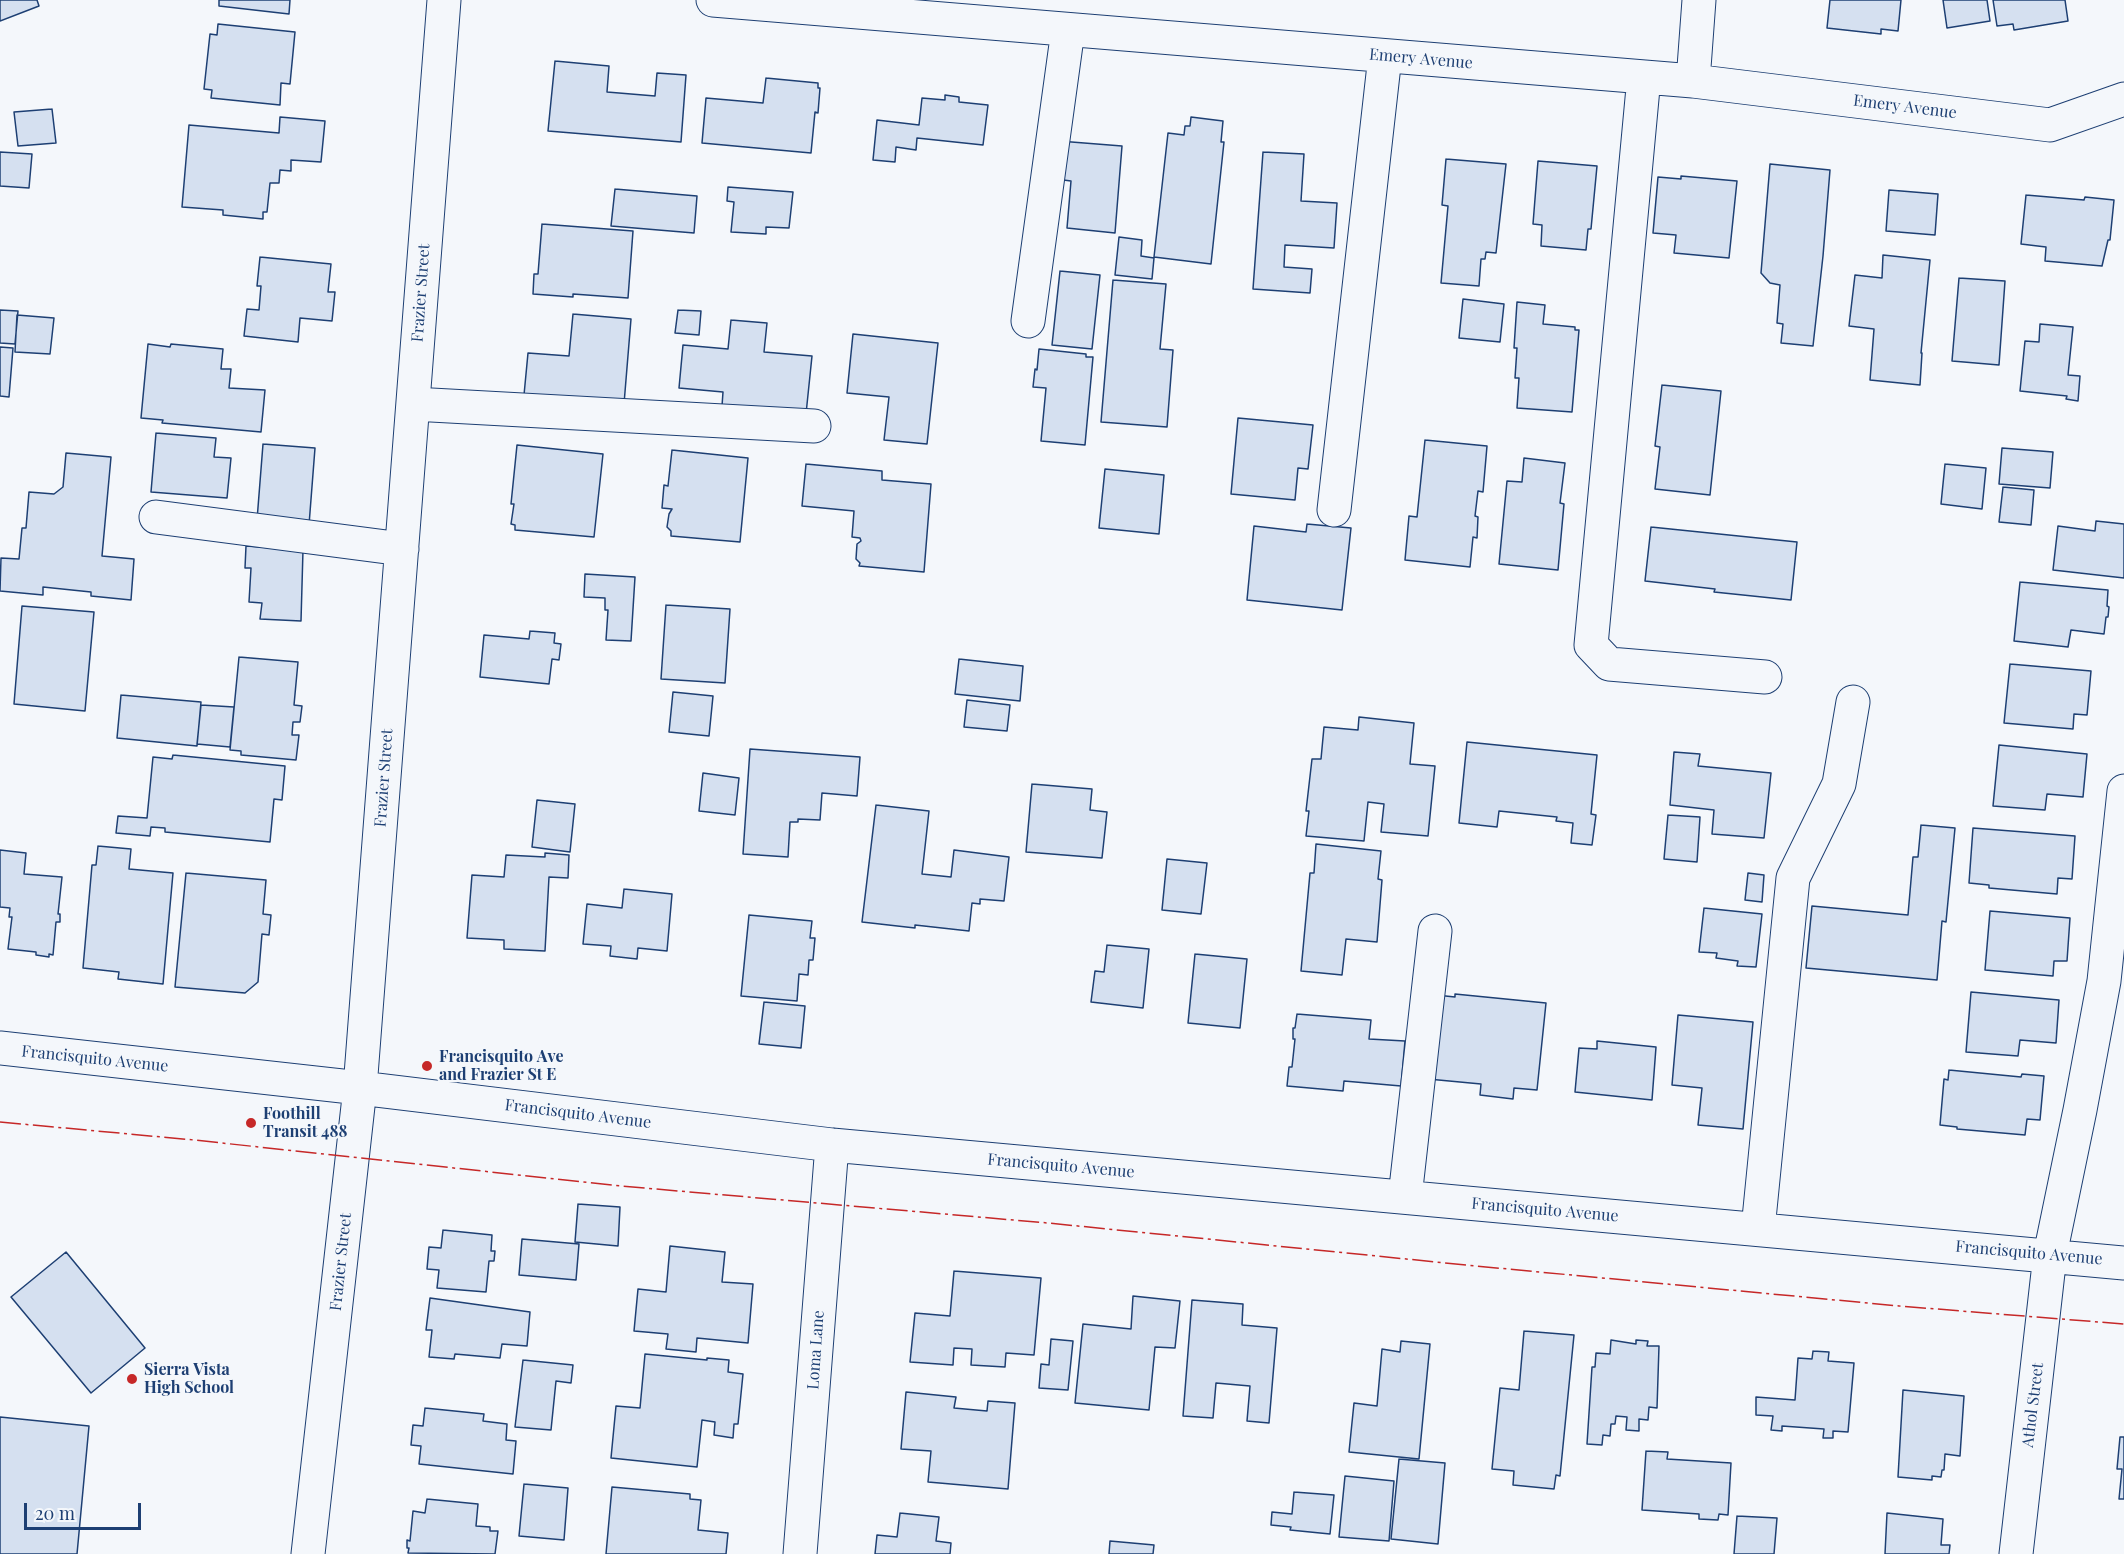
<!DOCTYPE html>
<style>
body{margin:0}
#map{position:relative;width:2124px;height:1554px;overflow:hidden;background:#f4f7fb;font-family:"Playfair Display",serif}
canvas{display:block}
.scale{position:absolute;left:24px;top:1503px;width:117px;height:27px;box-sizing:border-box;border:3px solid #1d3f73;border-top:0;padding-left:8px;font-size:18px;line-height:21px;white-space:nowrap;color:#1d3f73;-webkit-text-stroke:4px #f4f7fb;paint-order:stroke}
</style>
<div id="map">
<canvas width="2124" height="1554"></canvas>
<div class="scale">20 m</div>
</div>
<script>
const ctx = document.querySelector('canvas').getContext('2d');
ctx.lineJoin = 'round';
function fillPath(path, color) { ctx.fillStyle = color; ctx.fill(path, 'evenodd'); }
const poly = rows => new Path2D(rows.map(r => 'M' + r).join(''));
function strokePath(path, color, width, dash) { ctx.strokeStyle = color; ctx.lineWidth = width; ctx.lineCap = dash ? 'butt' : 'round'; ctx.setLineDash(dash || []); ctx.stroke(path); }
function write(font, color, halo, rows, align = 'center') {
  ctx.font = font + ' "Playfair Display",serif'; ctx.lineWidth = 4.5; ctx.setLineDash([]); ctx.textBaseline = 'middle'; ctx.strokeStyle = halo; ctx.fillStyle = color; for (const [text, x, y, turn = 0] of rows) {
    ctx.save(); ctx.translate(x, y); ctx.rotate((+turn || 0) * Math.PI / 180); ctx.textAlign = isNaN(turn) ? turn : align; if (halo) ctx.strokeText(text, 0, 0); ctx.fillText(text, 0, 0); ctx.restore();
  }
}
const building = poly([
 [0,0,37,0,39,6,0,21,0,0],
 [219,0,290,0,289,14,219,6,219,0],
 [1830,0,1901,0,1898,31,1881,29,1881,34,1827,28,1830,0],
 [1943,0,1987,0,1990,21,1947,28,1943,0],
 [1993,0,2065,0,2068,21,2014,30,2013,24,1997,26,1993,0],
 [218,24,295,32,290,84,281,83,280,105,211,98,212,90,204,89,210,34,217,35,218,24],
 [555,61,609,66,607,92,655,96,657,73,686,75,681,142,548,131,555,61],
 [766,78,818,83,818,88,820,88,818,113,815,112,811,153,702,143,706,98,763,103,766,78],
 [945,95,959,97,959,102,988,105,983,145,917,138,916,150,896,147,895,162,873,160,877,120,919,125,922,98,945,100,945,95],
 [52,109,56,143,18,146,14,112,52,109],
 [280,117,325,121,321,162,291,160,291,171,280,170,279,183,270,183,267,212,263,212,263,219,223,215,223,210,182,207,189,125,279,133,280,117],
 [1191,117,1223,121,1221,142,1224,142,1211,264,1154,257,1168,133,1184,135,1185,126,1190,126,1191,117],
 [1059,141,1122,146,1115,233,1067,228,1071,181,1056,179,1059,141],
 [0,152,32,154,29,188,0,186,0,152],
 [1263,152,1304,154,1301,201,1337,203,1334,248,1285,245,1284,267,1312,269,1310,293,1253,289,1263,152],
 [1446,159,1506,164,1496,253,1486,252,1485,259,1481,259,1479,286,1441,283,1448,206,1442,205,1446,159],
 [1538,161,1597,166,1591,229,1588,229,1586,250,1541,246,1542,225,1533,224,1538,161],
 [1770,164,1830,170,1823,256,1813,346,1781,343,1783,324,1777,323,1780,285,1770,283,1761,273,1770,164],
 [1681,176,1737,181,1729,258,1674,253,1676,235,1653,233,1658,177,1681,179,1681,176],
 [728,187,793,192,789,228,766,227,766,234,731,232,734,202,727,201,728,187],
 [615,189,697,196,694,233,611,226,615,189],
 [1889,190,1938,194,1935,235,1886,231,1889,190],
 [2026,195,2084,200,2085,197,2114,200,2110,240,2108,240,2102,266,2045,261,2046,247,2021,244,2026,195],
 [542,224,633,231,628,298,573,294,573,297,533,294,534,274,538,274,542,224],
 [1119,237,1142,240,1141,256,1154,258,1152,279,1115,275,1119,237],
 [1883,255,1930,260,1921,353,1922,353,1920,385,1870,380,1874,329,1849,326,1855,275,1882,278,1883,255],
 [260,257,331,264,328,292,335,292,332,321,300,318,298,342,244,336,247,309,259,310,261,286,257,286,260,257],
 [1060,271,1100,275,1092,349,1052,345,1060,271],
 [1959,278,2005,281,1999,365,1952,361,1959,278],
 [1113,280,1166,284,1160,349,1173,350,1167,427,1101,422,1113,280],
 [1463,299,1504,304,1500,342,1459,338,1463,299],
 [1517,302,1545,305,1543,324,1575,327,1575,330,1579,330,1572,412,1517,408,1519,378,1515,378,1517,348,1514,348,1517,302],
 [0,310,18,311,15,344,0,343,0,310],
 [678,310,701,311,699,335,675,333,678,310],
 [573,314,631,319,624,404,524,395,528,353,569,356,573,314],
 [17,315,54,318,50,354,15,352,17,315],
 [731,320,767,323,764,352,812,356,806,414,722,406,723,392,679,388,683,345,728,349,731,320],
 [2040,324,2073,327,2068,375,2080,376,2078,401,2066,399,2067,396,2020,391,2025,341,2039,342,2040,324],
 [853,334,938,343,927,444,884,440,889,397,847,393,853,334],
 [148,344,170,347,171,344,223,349,221,369,231,369,229,388,265,390,261,432,162,423,163,420,141,418,148,344],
 [0,347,13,348,9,397,0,396,0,347],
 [1039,349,1086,354,1086,357,1093,357,1085,445,1041,441,1046,388,1033,387,1035,369,1037,370,1039,349],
 [1662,385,1721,391,1710,495,1655,489,1660,447,1655,446,1662,385],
 [1238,418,1313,425,1308,469,1298,468,1295,500,1231,494,1238,418],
 [156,433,216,438,214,457,231,458,227,498,151,492,156,433],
 [1425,440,1487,446,1483,492,1478,491,1475,516,1478,517,1477,538,1473,537,1470,567,1405,560,1409,516,1417,517,1425,440],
 [263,444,315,448,309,525,257,520,263,444],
 [517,445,603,454,594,537,515,530,515,525,511,524,514,504,511,504,517,445],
 [2002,448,2053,452,2050,488,1999,484,2002,448],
 [672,450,748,458,740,542,671,536,671,531,667,527,669,514,672,509,662,508,664,485,668,486,672,450],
 [66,453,111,457,102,556,134,559,131,600,91,596,91,592,43,587,43,595,0,591,1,558,19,559,22,528,26,528,29,492,54,494,63,487,66,453],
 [1524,458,1565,463,1560,503,1564,504,1558,570,1499,564,1507,481,1522,482,1524,458],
 [806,464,882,471,882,480,931,484,924,572,859,566,860,563,856,559,857,544,861,541,860,538,852,537,854,511,802,506,806,464],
 [1945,464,1986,468,1982,509,1941,504,1945,464],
 [1105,469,1164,475,1159,534,1099,528,1105,469],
 [2003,487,2034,490,2031,525,1999,522,2003,487],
 [2096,521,2124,524,2124,578,2053,570,2058,526,2095,531,2096,521],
 [1307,524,1351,528,1342,610,1247,600,1254,526,1306,532,1307,524],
 [1651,527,1797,542,1791,600,1714,592,1715,589,1645,581,1651,527],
 [246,546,303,550,301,621,260,619,262,603,249,602,251,568,245,568,246,546],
 [585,574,635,577,631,641,606,640,608,610,605,610,605,598,584,597,585,574],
 [2020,582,2108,590,2107,606,2109,607,2108,617,2106,617,2104,634,2071,630,2068,647,2014,641,2020,582],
 [666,605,730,609,725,683,661,679,666,605],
 [22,606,94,612,85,711,14,704,22,606],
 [530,631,555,633,554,643,561,644,559,660,552,659,549,684,480,677,484,635,529,639,530,631],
 [239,657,298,662,294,705,302,706,300,722,293,722,292,735,299,735,296,760,241,755,241,751,230,750,239,657],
 [959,659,1023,666,1020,701,955,694,959,659],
 [2010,664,2091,671,2087,715,2074,714,2073,729,2004,723,2010,664],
 [673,692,713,696,709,736,669,732,673,692],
 [121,695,201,702,197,746,117,738,121,695],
 [967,700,1010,705,1007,731,964,727,967,700],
 [201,705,234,707,230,747,197,744,201,705],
 [1359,717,1414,723,1410,764,1435,766,1428,836,1381,832,1384,804,1368,802,1364,841,1306,836,1309,811,1306,811,1312,759,1321,759,1324,727,1358,730,1359,717],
 [1467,742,1597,755,1591,814,1596,815,1592,845,1571,843,1573,823,1556,821,1557,817,1499,811,1497,827,1459,823,1467,742],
 [1999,745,2087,754,2083,797,2047,794,2045,810,1993,806,1999,745],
 [750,749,860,757,857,796,822,793,820,820,798,819,798,822,790,822,788,857,743,854,750,749],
 [1674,752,1700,754,1698,766,1771,773,1764,838,1712,834,1714,810,1670,805,1674,752],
 [173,755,285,766,282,800,274,799,270,842,165,832,165,828,151,827,150,836,116,833,118,816,147,818,153,757,172,759,173,755],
 [703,773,739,778,735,815,699,811,703,773],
 [1032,784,1092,789,1090,810,1107,812,1102,858,1026,852,1032,784],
 [537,800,575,804,570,852,532,847,537,800],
 [876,805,929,811,922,874,951,877,954,850,1009,857,1004,901,980,899,980,904,972,903,969,931,915,925,915,928,862,922,876,805],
 [1668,815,1700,817,1697,862,1664,859,1668,815],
 [1921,825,1955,828,1946,922,1942,921,1937,980,1806,968,1812,906,1908,915,1913,857,1918,857,1921,825],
 [1973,828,2075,836,2072,879,2058,878,2057,894,1989,888,1989,885,1969,883,1973,828],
 [1316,844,1381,851,1378,879,1382,880,1377,942,1346,939,1342,975,1301,971,1310,873,1314,873,1316,844],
 [98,846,131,849,129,869,173,873,163,984,118,979,119,972,83,968,92,865,96,865,98,846],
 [0,850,26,853,24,874,62,877,58,914,60,914,60,922,56,922,53,955,49,954,49,957,36,955,36,952,8,949,12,917,9,917,10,908,0,907,0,850],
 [545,853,569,855,568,878,549,877,545,951,504,949,504,940,467,938,472,875,504,877,506,855,545,857,545,853],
 [1167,859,1207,863,1201,914,1162,910,1167,859],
 [186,873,266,880,263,914,271,915,269,935,262,934,258,982,245,993,175,987,186,873],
 [1748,873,1764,875,1762,902,1745,900,1748,873],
 [624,889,672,894,667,951,638,948,637,959,610,956,611,946,583,944,587,904,622,908,624,889],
 [1704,908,1762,914,1756,967,1737,966,1738,961,1716,958,1717,953,1699,952,1704,908],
 [1990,911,2070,918,2067,961,2054,961,2053,976,1985,970,1990,911],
 [749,915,812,921,810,938,815,938,813,960,809,960,808,975,799,974,797,1001,741,996,749,915],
 [1107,945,1149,949,1143,1008,1091,1002,1095,971,1104,972,1107,945],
 [1195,954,1247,959,1240,1028,1188,1023,1195,954],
 [1971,992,2059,1000,2056,1043,2020,1040,2018,1056,1966,1052,1971,992],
 [1455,994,1546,1003,1537,1090,1514,1088,1513,1099,1480,1095,1481,1084,1428,1079,1436,995,1455,997,1455,994],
 [764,1002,805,1006,801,1048,759,1044,764,1002],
 [1297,1014,1371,1020,1369,1039,1405,1041,1401,1086,1344,1081,1343,1091,1287,1086,1289,1067,1292,1067,1295,1039,1293,1039,1293,1028,1295,1028,1297,1014],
 [1678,1015,1753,1022,1743,1129,1698,1125,1702,1088,1672,1085,1678,1015],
 [1597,1041,1656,1047,1652,1100,1575,1092,1579,1048,1597,1049,1597,1041],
 [1949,1070,2021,1077,2022,1074,2044,1076,2040,1120,2027,1119,2025,1135,1957,1129,1957,1127,1940,1125,1944,1079,1948,1080,1949,1070],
 [578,1204,620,1207,618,1246,575,1242,578,1204],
 [443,1230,492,1235,491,1251,495,1251,494,1261,489,1261,486,1292,437,1288,439,1270,427,1269,429,1247,441,1248,443,1230],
 [522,1239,579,1244,576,1280,519,1275,522,1239],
 [670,1246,725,1252,722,1282,753,1284,748,1343,697,1338,696,1352,666,1349,668,1334,634,1331,638,1289,666,1292,670,1246],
 [66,1252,145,1348,91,1393,11,1297,66,1252],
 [954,1271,1041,1278,1034,1355,1006,1353,1005,1367,971,1365,972,1349,954,1348,953,1365,910,1362,915,1313,950,1316,954,1271],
 [1133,1296,1180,1301,1175,1348,1155,1347,1149,1410,1075,1403,1083,1324,1131,1329,1133,1296],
 [430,1298,530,1312,527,1346,502,1344,500,1358,455,1354,454,1359,429,1357,432,1330,426,1330,430,1298],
 [1192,1300,1243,1304,1242,1325,1277,1328,1269,1423,1247,1421,1250,1386,1216,1383,1213,1418,1183,1416,1192,1300],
 [1524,1331,1574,1335,1560,1476,1556,1475,1554,1489,1513,1485,1514,1471,1492,1469,1500,1388,1519,1390,1524,1331],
 [1051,1339,1073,1341,1068,1390,1039,1388,1041,1364,1049,1365,1051,1339],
 [1611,1340,1636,1344,1636,1340,1648,1341,1647,1346,1659,1346,1657,1408,1649,1407,1648,1420,1639,1419,1639,1431,1626,1430,1627,1417,1616,1416,1615,1424,1611,1424,1610,1436,1603,1435,1602,1445,1587,1444,1592,1367,1595,1367,1596,1353,1610,1354,1611,1340],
 [1401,1341,1430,1344,1419,1459,1349,1452,1354,1403,1377,1406,1382,1349,1400,1352,1401,1341],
 [1813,1351,1829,1352,1828,1361,1854,1363,1848,1432,1833,1431,1833,1438,1823,1438,1824,1429,1782,1426,1782,1431,1771,1430,1773,1416,1756,1415,1756,1397,1795,1400,1798,1358,1812,1359,1813,1351],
 [645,1354,707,1360,707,1358,729,1360,728,1372,743,1374,738,1424,734,1424,733,1438,714,1435,715,1422,702,1420,697,1467,611,1458,616,1406,640,1408,645,1354],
 [523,1360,573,1365,571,1383,556,1381,551,1430,515,1427,523,1360],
 [1903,1390,1964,1396,1960,1456,1945,1454,1944,1470,1942,1470,1941,1477,1932,1476,1932,1480,1898,1477,1903,1390],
 [906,1392,956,1397,954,1408,987,1411,988,1401,1015,1403,1008,1489,928,1482,931,1451,901,1449,906,1392],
 [425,1408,484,1414,483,1421,507,1424,506,1440,516,1441,513,1474,419,1464,421,1446,411,1445,413,1425,423,1426,425,1408],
 [0,1417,89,1426,77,1554,0,1554,0,1417],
 [2120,1437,2124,1437,2124,1499,2119,1499,2122,1469,2117,1469,2120,1437],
 [1646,1451,1668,1452,1667,1459,1731,1463,1728,1515,1719,1514,1718,1520,1699,1519,1699,1514,1642,1510,1646,1451],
 [1399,1459,1445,1463,1438,1544,1391,1539,1399,1459],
 [1345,1476,1394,1481,1389,1541,1339,1537,1345,1476],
 [524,1484,568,1488,564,1540,519,1536,524,1484],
 [612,1487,690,1494,690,1499,701,1500,698,1530,728,1533,726,1554,606,1554,612,1487],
 [1294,1492,1334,1495,1330,1534,1290,1530,1291,1527,1271,1525,1272,1512,1292,1514,1294,1492],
 [427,1499,478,1504,476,1526,490,1527,490,1531,498,1531,495,1554,408,1553,409,1548,407,1548,407,1540,410,1541,413,1511,425,1513,427,1499],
 [900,1513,939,1517,936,1541,951,1543,950,1554,875,1554,877,1535,897,1537,900,1513],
 [1887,1513,1943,1519,1941,1545,1950,1545,1949,1554,1885,1554,1887,1513],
 [1737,1516,1777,1518,1774,1554,1734,1554,1737,1516],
 [1110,1541,1154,1545,1153,1554,1109,1554,1110,1541]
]);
fillPath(building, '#d5e0f0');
strokePath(building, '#1d3f73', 1.5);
const minor = poly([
 [713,0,1693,81,2050,125,2124,99],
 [1644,77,1591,645,1609,664,1765,677],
 [1693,81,1699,0],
 [1028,321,1068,30],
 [413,404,814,426],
 [1334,510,1385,56],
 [156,517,402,549],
 [0,1048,360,1088,832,1145,2124,1263],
 [1405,1197,1435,931],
 [1758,1229,1793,878,1839,784,1853,702],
 [308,1554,360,1088,444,0],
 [800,1554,832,1145],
 [2016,1554,2050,1255,2080,1110,2104,981,2124,791]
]);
strokePath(minor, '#1d3f73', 35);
strokePath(minor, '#f4f7fb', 33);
strokePath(poly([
 [0,1122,194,1140,621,1186,1048,1223,1476,1266,1899,1306,2124,1324]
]), '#c62828', 1.5, [21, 4.5, 3, 4.5]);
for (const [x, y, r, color] of [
 [427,1066,6,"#c62828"],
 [251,1123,6,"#c62828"],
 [132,1379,6,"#c62828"]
]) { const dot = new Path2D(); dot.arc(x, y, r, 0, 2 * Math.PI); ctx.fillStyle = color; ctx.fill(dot); strokePath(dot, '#f4f7fb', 2); }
write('16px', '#1d3f73', '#f4f7fb', [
 ["Emery Avenue",1421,59,5],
 ["Emery Avenue",1905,107,7],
 ["Frazier Street",421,293,-86],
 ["Frazier Street",384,778,-86],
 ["Francisquito Avenue",95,1059,6],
 ["Francisquito Avenue",578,1114,7],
 ["Francisquito Avenue",1061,1166,5],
 ["Francisquito Avenue",1545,1210,5],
 ["Francisquito Avenue",2029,1253,5],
 ["Frazier Street",341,1262,-84],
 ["Loma Lane",816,1350,-86],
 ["Athol Street",2033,1405,-83]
]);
write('bold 16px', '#1d3f73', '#f4f7fb', [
 ["Francisquito Ave",439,1057],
 ["and Frazier St E",439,1075],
 ["Foothill",263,1114],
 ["Transit 488",263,1132],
 ["Sierra Vista",144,1370],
 ["High School",144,1388]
], 'left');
</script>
